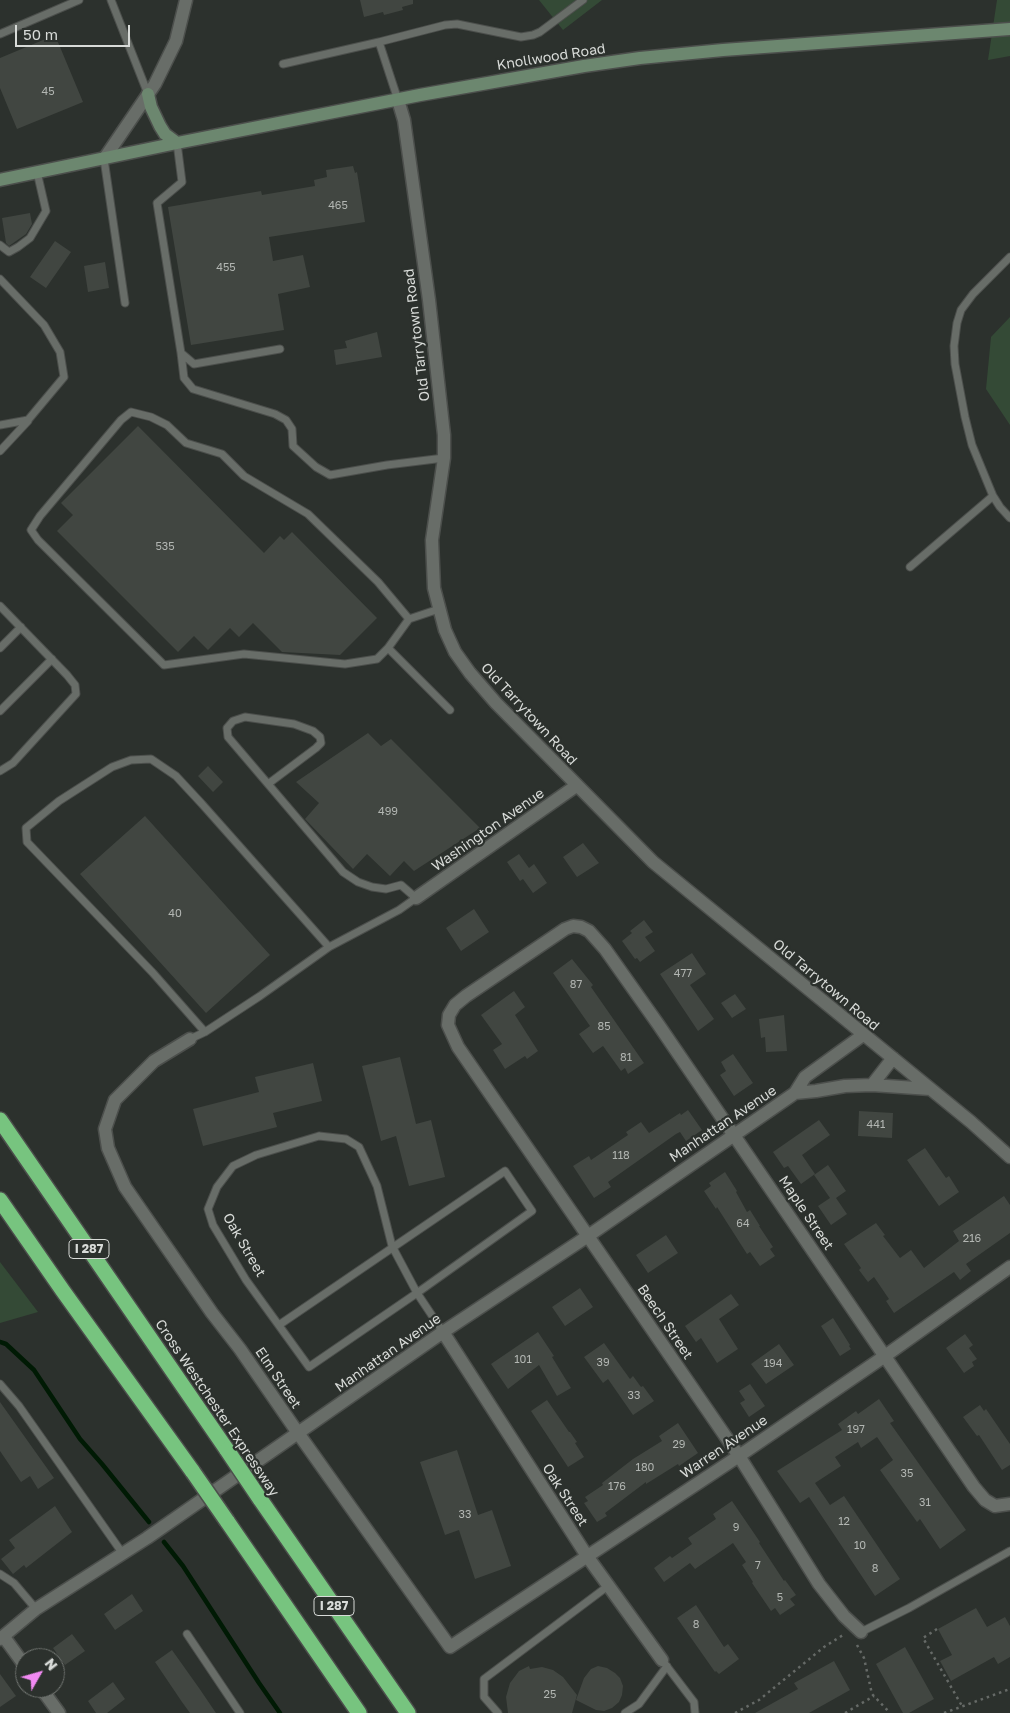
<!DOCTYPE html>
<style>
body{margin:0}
#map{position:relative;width:1010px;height:1713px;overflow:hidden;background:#2c312d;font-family:"Golos Text",sans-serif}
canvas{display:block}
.north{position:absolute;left:15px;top:1648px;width:50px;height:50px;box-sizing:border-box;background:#2c312d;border:1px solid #717571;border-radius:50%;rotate:52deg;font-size:14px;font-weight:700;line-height:20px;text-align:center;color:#d8dbd8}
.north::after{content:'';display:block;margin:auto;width:18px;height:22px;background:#f28af3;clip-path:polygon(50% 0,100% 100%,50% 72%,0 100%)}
.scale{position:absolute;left:15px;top:25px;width:115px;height:22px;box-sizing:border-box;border:2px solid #d8dbd8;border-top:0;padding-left:6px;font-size:15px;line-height:18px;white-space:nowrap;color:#d8dbd8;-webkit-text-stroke:4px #2c312d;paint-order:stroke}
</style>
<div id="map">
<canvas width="1010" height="1713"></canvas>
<div class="north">N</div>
<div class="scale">50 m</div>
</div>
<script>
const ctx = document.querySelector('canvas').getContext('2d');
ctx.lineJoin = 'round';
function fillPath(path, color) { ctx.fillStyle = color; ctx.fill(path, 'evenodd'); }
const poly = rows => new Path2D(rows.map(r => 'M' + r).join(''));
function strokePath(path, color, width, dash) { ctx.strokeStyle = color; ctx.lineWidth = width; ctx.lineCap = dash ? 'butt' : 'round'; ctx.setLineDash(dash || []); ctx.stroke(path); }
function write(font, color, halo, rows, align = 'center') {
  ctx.font = font + ' "Golos Text",sans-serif'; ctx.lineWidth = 4.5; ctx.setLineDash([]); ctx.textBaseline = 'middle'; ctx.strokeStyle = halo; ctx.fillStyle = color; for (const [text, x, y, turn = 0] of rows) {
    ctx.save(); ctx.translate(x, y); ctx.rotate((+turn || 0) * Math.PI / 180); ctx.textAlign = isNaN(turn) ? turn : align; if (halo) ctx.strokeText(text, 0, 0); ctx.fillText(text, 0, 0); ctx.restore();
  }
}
fillPath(poly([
 [539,0,602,0,563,30],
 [997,0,1010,0,1010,56,988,60],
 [1010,317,1010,425,986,389,991,337],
 [0,1262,38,1312,0,1323]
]), '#344a36');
strokePath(poly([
 [0,1342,6,1344,34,1370,80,1439,102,1464,149,1522],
 [164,1542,183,1566,259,1683,280,1713]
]), '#001a04', 4.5);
fillPath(poly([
 [360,0,413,0,413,4,402,7,403,10,384,15,383,12,364,17],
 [55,35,83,102,17,129,0,88,0,58],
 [353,166,355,173,357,172,365,222,269,237,273,261,303,255,310,287,278,294,284,330,191,345,168,207,261,191,262,195,315,186,314,180,327,177,326,170],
 [30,213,32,224,26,234,9,246,6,243,2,218],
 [55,241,71,252,46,288,30,277],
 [105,262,109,288,88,292,84,266],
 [377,332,382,357,336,365,334,350,347,348,345,341],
 [138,426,264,553,280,536,284,540,292,532,377,618,340,655,282,652,253,623,239,637,230,628,208,650,194,636,178,652,57,531,73,515,61,503],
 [368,733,381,746,391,739,480,828,414,871,404,861,390,876,367,854,353,869,305,819,319,803,296,782],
 [208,766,223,782,213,792,198,776],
 [145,816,270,955,206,1013,80,874],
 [583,843,599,863,577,877,563,857],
 [519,854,529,868,534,864,547,883,533,893,523,879,520,881,507,862],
 [474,909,489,932,461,951,446,928],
 [644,920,653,932,645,937,655,951,640,962,637,958,635,959,622,941,632,933,630,931],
 [692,953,706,974,690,985,714,1019,698,1031,660,974],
 [572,959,593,985,591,987,644,1063,628,1074,625,1068,621,1071,603,1046,593,1053,579,1034,590,1026,553,973],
 [514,991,525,1007,515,1015,538,1051,527,1059,525,1056,505,1069,493,1050,502,1044,481,1015],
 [735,994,746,1009,732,1018,721,1003],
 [784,1015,787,1051,766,1052,765,1037,761,1038,759,1019],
 [733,1054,753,1083,734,1096,720,1075,726,1071,721,1062],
 [400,1057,416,1124,431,1120,445,1177,409,1186,396,1136,381,1141,362,1066],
 [313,1063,322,1101,273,1113,277,1127,203,1146,193,1109,259,1092,255,1077],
 [688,1110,702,1130,686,1141,680,1132,676,1134,608,1182,611,1187,594,1198,573,1166,589,1156,591,1160,628,1135,626,1132,641,1122,649,1133,680,1113,681,1115],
 [859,1111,893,1113,892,1138,858,1136],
 [819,1120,830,1135,802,1155,815,1174,801,1184,788,1166,784,1168,773,1152],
 [925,1148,946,1178,949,1176,959,1192,939,1206,907,1160],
 [828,1165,846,1191,836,1198,847,1214,831,1225,818,1206,830,1198,814,1175],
 [725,1172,737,1191,736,1192,747,1212,750,1210,760,1226,759,1226,773,1247,770,1249,775,1256,760,1266,750,1252,747,1254,717,1207,716,1209,704,1191,711,1186,709,1183],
 [1004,1196,1010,1205,1010,1233,966,1264,971,1271,960,1280,954,1272,894,1313,886,1301,889,1299,874,1277,868,1282,859,1270,861,1268,844,1244,876,1223,885,1235,883,1236,900,1258,911,1250,924,1268,959,1241,953,1231],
 [666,1235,678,1253,648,1273,636,1255],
 [580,1288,593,1307,565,1326,552,1307],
 [731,1294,739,1305,719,1319,738,1349,717,1363,701,1338,696,1342,685,1326],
 [833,1318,850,1345,849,1346,851,1349,840,1356,821,1326],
 [538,1332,554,1356,552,1357,571,1388,557,1396,539,1365,508,1389,491,1364],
 [965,1334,973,1345,969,1348,977,1359,972,1362,974,1366,964,1373,946,1348],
 [604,1343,630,1379,633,1376,641,1387,643,1386,654,1401,633,1415,608,1379,603,1383,584,1357],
 [779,1344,794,1365,766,1384,751,1364],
 [750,1384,765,1406,749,1417,740,1403,745,1400,739,1391],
 [879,1399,894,1421,890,1423,966,1530,940,1549,920,1519,917,1522,880,1470,893,1460,877,1437,861,1448,858,1442,835,1457,841,1466,815,1483,830,1505,844,1496,900,1579,875,1596,809,1497,800,1503,777,1471,842,1430,838,1424,856,1411,858,1414],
 [547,1400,569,1432,570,1432,577,1442,575,1443,584,1457,568,1467,531,1411],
 [0,1402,54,1478,38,1489,30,1476,21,1482,0,1451],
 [980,1405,984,1411,986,1409,1010,1444,1010,1465,1002,1470,979,1435,977,1436,963,1417],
 [678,1423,698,1453,679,1466,678,1464,646,1484,646,1482,605,1513,607,1516,597,1522,584,1503,588,1501,585,1497,603,1485,602,1483,633,1459,662,1441,659,1436],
 [457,1450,478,1515,492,1510,511,1566,475,1579,459,1530,445,1535,420,1462],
 [732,1501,760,1542,759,1543,784,1581,785,1580,796,1595,790,1599,795,1605,780,1615,775,1608,771,1611,752,1583,753,1582,742,1565,746,1562,733,1543,695,1569,690,1563,664,1582,654,1568,670,1556,672,1558,692,1544,688,1538,716,1519,713,1514],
 [55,1506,72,1532,26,1568,24,1565,13,1574,1,1559,15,1548,9,1540],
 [132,1594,143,1611,115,1630,104,1614],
 [696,1605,724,1647,728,1644,739,1659,719,1674,716,1671,715,1672,677,1618],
 [976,1608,987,1627,1005,1617,1010,1626,1010,1657,998,1664,994,1657,951,1681,940,1661,952,1655,938,1629],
 [72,1634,85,1651,65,1665,53,1648],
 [905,1647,934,1699,909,1713,903,1713,876,1664],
 [172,1650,199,1688,216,1713,190,1713,182,1702,155,1662],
 [834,1661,850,1690,809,1713,755,1713,798,1689,794,1683],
 [529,1666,530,1669,542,1667,553,1670,563,1677,577,1695,572,1713,508,1713,506,1697,510,1683,519,1671],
 [598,1666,607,1668,615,1673,620,1678,623,1686,622,1695,619,1702,612,1708,604,1711,596,1710,576,1700,584,1678,591,1669],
 [0,1674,16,1696,0,1707],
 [113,1682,125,1699,107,1713,96,1713,88,1701]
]), '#414641');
const service = poly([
 [111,0,148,94],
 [0,34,79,0],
 [379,42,445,25,457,24,521,37,533,35,540,32,583,0],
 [283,64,379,42,398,100],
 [177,143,182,182,157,203,181,353,194,364,280,349],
 [104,159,125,303],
 [0,245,9,252,18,247,30,238,46,211,37,172],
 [1010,257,973,294,961,310,957,323,954,346,955,364,965,417,972,445,993,496,1000,507,1010,518],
 [0,279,44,325,60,352,64,377,28,420,0,425],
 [181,353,184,378,193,389,275,414,286,420,292,429,293,446,316,467,330,475,387,465,444,458],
 [0,451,28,421],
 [910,567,993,496],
 [0,606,67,675,75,685,76,694,13,763,0,771],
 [409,619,388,648,377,659,345,664,244,654,164,665,38,540,31,530,40,516,121,420,131,412,151,417,167,425,186,443,222,454,244,476,308,514,378,582,409,619,439,609],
 [0,648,21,627],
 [388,648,450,710],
 [0,711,52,659],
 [205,1032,153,973,27,842,26,828,59,801,112,767,131,760,151,759,176,776,202,804,329,947],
 [190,1039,205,1032,260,996,329,947,399,910,416,898,401,885,386,889,372,887,358,882,343,872,228,737,227,728,233,721,245,717,294,724,313,731,320,737,321,743,316,748,268,784],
 [319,1136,346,1139,359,1147,377,1186,392,1246,417,1293,309,1367,246,1280,213,1225,208,1209,217,1187,233,1166,256,1155,319,1136],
 [279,1325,505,1171,532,1211,417,1293,443,1332],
 [0,1384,19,1406,123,1554],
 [0,1574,14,1583,36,1609],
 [861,1632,909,1608,1010,1551],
 [187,1634,240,1713],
 [662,1660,694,1702,695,1713],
 [498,1713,484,1697,484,1679,608,1586],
 [625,1713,639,1704,667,1666]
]);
const minor = poly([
 [398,100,404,120,429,300,444,435,444,458,432,540,434,588,445,630,455,652,470,673,496,703,653,862,971,1122,1010,1157],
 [104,159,155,84,176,41,186,0],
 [416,898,576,786],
 [190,1039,154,1061,115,1100,105,1129,108,1148,125,1187,212,1313,240,1349,298,1433,450,1647,739,1456,885,1356,1010,1267],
 [872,1085,893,1058],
 [795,1093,816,1091,845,1086,872,1085,930,1089],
 [443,1332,587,1556,662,1660],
 [861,1632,844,1616,819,1584,739,1456,458,1047,448,1025,449,1015,455,1005,466,996,565,929,573,926,581,927,589,931,605,949,658,1024,974,1487,985,1500,995,1506,1010,1504],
 [4,1637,25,1666],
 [0,1639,36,1609,147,1538,443,1332,588,1236,795,1093,805,1077,863,1035],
 [41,1688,59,1713]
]);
const secondary = poly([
 [148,94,151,107,160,126,165,134,177,143],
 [0,180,177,143,420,95,584,66,640,58,723,50,1010,29]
]);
const motorway = poly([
 [0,1120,227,1450],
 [0,1200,63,1291,193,1472],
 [260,1499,408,1713],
 [227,1521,359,1713]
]);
strokePath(service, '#4c4f4c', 9);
strokePath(minor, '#4c4f4c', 15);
strokePath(secondary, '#4c4f4c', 15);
strokePath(motorway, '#4c4f4c', 18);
strokePath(poly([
 [937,1629,923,1638,962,1706],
 [857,1645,864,1658,872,1694,890,1713],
 [735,1713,759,1700,824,1647,843,1635],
 [845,1713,874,1696],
 [944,1713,1010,1689]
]), '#666a67', 2.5, [2.5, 4]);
strokePath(service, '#686d68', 7);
strokePath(minor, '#686d68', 12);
strokePath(secondary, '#6c876f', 12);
strokePath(motorway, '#77c47f', 15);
const motorwayBridge = poly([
 [227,1450,260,1499],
 [193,1472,227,1521]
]);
strokePath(motorwayBridge, '#4c4f4c', 18, []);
strokePath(motorwayBridge, '#77c47f', 15);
write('11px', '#b2b6b2', null, [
 ["45",48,92],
 ["465",338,206],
 ["455",226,268],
 ["535",165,547],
 ["499",388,812],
 ["40",175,914],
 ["477",683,974],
 ["87",576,985],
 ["85",604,1027],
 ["81",626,1058],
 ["441",876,1125],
 ["118",621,1156],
 ["64",743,1224],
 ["216",972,1239],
 ["101",523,1360],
 ["39",603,1363],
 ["194",773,1364],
 ["33",634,1396],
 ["197",856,1430],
 ["29",679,1445],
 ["180",645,1468],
 ["35",907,1474],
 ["176",617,1487],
 ["31",925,1503],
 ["33",465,1515],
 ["12",844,1522],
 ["9",736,1528],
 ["10",860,1546],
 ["7",758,1566],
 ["8",875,1569],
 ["5",780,1598],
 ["8",696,1625],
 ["25",550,1695]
]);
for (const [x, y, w] of [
 [89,1249,40],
 [334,1606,40]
]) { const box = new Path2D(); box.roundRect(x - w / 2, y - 9.5, w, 19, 4); ctx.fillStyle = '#2c312d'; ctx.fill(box); strokePath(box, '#d8dbd8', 1); }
write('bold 12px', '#d8dbd8', null, [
 ["I 287",89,1249],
 ["I 287",334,1606]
]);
write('14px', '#d8dbd8', '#2c312d', [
 ["Knollwood Road",551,57,-9],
 ["Old Tarrytown Road",417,335,-97],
 ["Old Tarrytown Road",529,714,47],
 ["Washington Avenue",488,830,-35],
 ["Old Tarrytown Road",826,985,40],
 ["Manhattan Avenue",723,1124,-34],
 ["Maple Street",806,1213,56],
 ["Oak Street",244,1245,60],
 ["Beech Street",665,1322,56],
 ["Manhattan Avenue",388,1353,-35],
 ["Elm Street",278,1378,56],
 ["Cross Westchester Expressway",217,1408,56],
 ["Warren Avenue",724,1447,-34],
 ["Oak Street",565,1495,57]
]);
</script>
